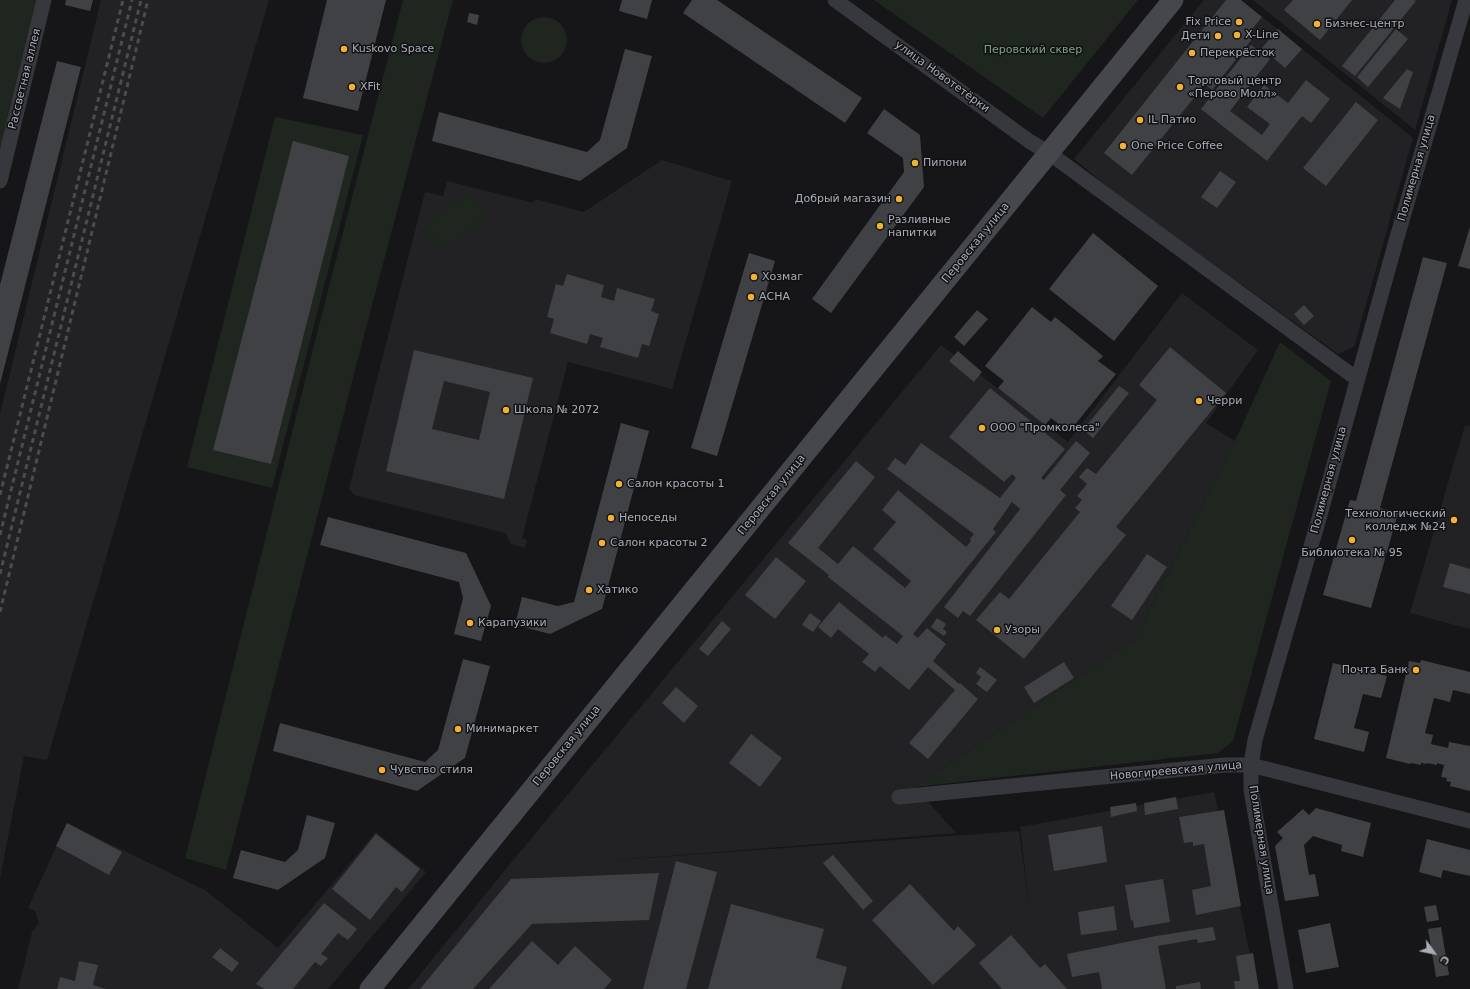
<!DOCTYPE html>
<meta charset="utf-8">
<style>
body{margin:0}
#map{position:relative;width:1470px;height:989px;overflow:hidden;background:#161618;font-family:"DejaVu Sans",sans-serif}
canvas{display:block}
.north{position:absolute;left:1414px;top:933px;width:40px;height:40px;-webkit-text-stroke:3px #111113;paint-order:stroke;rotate:123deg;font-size:11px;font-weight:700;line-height:16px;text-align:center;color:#a8adb8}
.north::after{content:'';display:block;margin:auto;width:14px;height:18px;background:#a8adb8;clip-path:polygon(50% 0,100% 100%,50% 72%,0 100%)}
</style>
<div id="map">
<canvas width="1470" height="989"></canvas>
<div class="north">С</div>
</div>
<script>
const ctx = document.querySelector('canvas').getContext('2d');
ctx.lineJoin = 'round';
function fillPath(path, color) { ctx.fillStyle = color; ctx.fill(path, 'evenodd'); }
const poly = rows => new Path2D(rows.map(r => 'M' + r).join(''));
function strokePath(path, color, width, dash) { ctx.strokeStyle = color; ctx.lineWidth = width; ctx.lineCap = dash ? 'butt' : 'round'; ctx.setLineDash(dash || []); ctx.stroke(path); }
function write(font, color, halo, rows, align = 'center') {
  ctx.font = font + ' "DejaVu Sans",sans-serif'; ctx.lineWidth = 3; ctx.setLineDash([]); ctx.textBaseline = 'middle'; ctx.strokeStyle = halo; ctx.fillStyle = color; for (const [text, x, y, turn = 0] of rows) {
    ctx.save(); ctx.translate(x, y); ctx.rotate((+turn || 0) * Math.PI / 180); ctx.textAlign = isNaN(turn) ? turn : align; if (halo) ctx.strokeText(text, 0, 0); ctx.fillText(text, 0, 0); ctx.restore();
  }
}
fillPath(poly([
 [101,0,269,0,47,760,24,756,0,878,0,414],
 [1204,0,1241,0,1413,138,1354,347,1338,354,1124,200,1074,159],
 [1253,0,1452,0,1415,130],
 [662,160,732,181,672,389,568,362,522,538,527,540,525,548,511,544,505,533,354,495,349,488,425,192,443,196,447,181,534,203,535,199,584,212],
 [1182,293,1258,350,1206,423,1235,441,1135,639,915,787,956,833,604,861,1019,831,1030,913,1020,827,1214,792,1242,916,1257,989,408,989,506,869,941,345,1068,442],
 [1465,425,1470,426,1470,629,1410,613],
 [67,823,205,890,278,948,376,832,426,872,328,989,18,989,32,932,39,923,35,911,28,908]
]), '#222225');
fillPath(poly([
 [0,0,40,0,0,165],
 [403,0,453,0,361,347,226,870,185,858,316,337],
 [874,0,1138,0,1043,118],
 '521 40a23 23 0 1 1 46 0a23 23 0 1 1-46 0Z',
 [275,117,363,135,272,488,187,467],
 [469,192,487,216,442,250,424,226],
 [1280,342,1331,381,1233,741,1218,753,915,787,1135,639,1235,441]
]), '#1e261f');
fillPath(poly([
 [66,0,93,0,90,11,65,5],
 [327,0,386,0,358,111,303,98],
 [622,0,652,0,647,19,619,11],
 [692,0,717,0,862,98,845,123,683,13],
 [1226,0,1241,0,1262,17,1247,35,1252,39,1212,90,1205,84,1132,175,1104,153],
 [1293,0,1352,0,1320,40,1284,10],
 [1395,0,1414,0,1416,1,1355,76,1342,66],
 [469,13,479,15,477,25,467,22],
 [1278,29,1302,49,1285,68,1262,48],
 [1396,29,1408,39,1368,87,1357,77],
 [1251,45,1270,59,1230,111,1262,135,1270,124,1247,107,1264,85,1288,103,1306,80,1330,99,1311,123,1302,116,1267,161,1201,109],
 [625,49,652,56,627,148,580,181,432,141,439,112,587,152,600,140],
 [57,61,81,67,0,384,0,285],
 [1407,69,1413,72,1400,109,1383,98],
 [1356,102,1378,120,1326,186,1303,168],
 [884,109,920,135,924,187,831,313,812,299,904,172,903,158,867,133],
 [293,141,349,156,271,464,213,450],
 [1220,171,1236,182,1217,208,1201,197],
 [1470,227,1470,269,1458,266],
 [1093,233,1158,286,1114,341,1049,289],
 [749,253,775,261,717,456,691,448],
 [1423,257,1447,263,1380,508,1398,513,1371,608,1323,595,1350,500,1356,501],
 [567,274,604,285,601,297,614,301,617,288,655,299,651,311,659,314,649,346,642,344,638,358,600,347,603,338,590,334,587,344,550,333,554,319,547,317,556,284,563,286],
 [1304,305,1314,316,1304,325,1294,314],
 [1032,307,1051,322,1055,317,1103,356,1098,361,1116,374,1069,432,1051,418,1045,425,998,388,1004,381,985,366],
 [977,310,988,319,964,346,954,337],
 [1170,347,1226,393,1116,527,1126,535,1024,659,976,620,1000,592,1009,599,1080,512,1075,508,1082,500,1077,496,1087,484,1079,477,1087,468,1096,474,1157,400,1139,385],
 [414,350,533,378,504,499,386,471],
 [444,381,490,392,479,440,432,429],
 [958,351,982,372,974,382,949,361],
 [1119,386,1129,393,1093,438,1083,430],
 [990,388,1065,449,1041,478,1044,480,1076,441,1090,453,1060,490,1066,495,970,616,963,611,958,618,944,607,1020,509,1012,502,993,529,996,532,913,634,918,638,927,628,946,644,933,661,959,684,960,683,978,699,928,759,909,743,955,690,928,667,909,690,880,666,875,672,862,662,869,654,838,629,831,638,818,627,839,602,883,638,885,635,897,644,903,636,828,577,829,575,788,543,856,461,875,477,818,548,838,564,853,546,905,588,911,581,873,549,896,522,882,510,898,490,966,547,971,541,970,539,974,534,887,469,895,458,905,465,921,443,1000,498,1016,478,1012,474,1004,482,949,437],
 [621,423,649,431,602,609,550,634,515,625,522,597,558,606,574,602],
 [328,517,466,553,491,606,481,641,454,634,463,598,459,582,320,545],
 [1147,554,1167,567,1132,620,1111,606],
 [776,557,806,581,775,619,745,595],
 [1450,563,1470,569,1470,594,1443,587],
 [810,613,821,621,813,632,802,625],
 [937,618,946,624,943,629,947,632,944,636,931,627],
 [722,621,731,629,708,656,699,649],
 [463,659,490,666,465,758,417,791,273,751,280,723,425,762,438,750],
 [1421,660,1470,672,1470,694,1453,690,1450,702,1434,698,1425,733,1433,735,1431,744,1448,748,1449,742,1470,746,1470,791,1450,786,1451,782,1446,781,1447,778,1441,777,1444,765,1437,763,1437,765,1427,763,1427,764,1421,763,1421,765,1411,763,1410,764,1386,758,1409,661,1420,663],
 [1064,662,1074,678,1034,703,1024,687],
 [1333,663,1387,676,1381,698,1363,694,1354,728,1369,732,1364,752,1314,739],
 [980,667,997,680,987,692,976,684,981,677,976,673],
 [676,687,698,706,684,723,662,703],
 [751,734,782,758,760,787,729,763],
 [1176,797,1178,809,1145,815,1144,803],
 [1136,803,1137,811,1111,817,1110,807],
 [1316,808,1371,823,1363,857,1341,851,1342,845,1313,836,1304,845,1309,875,1315,874,1319,896,1285,901,1275,846,1283,838,1277,832,1303,809,1309,815],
 [1224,810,1241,906,1196,915,1192,890,1211,886,1204,844,1193,846,1193,842,1184,843,1179,817],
 [307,815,335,823,325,858,278,890,233,878,241,850,285,862,298,850],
 [67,823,122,852,109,875,56,846],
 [1102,826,1107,862,1054,871,1048,835],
 [376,834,420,869,402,892,396,887,370,920,332,889],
 [1427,839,1470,850,1470,876,1443,870,1441,878,1419,872],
 [833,855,873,901,863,910,823,863],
 [676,861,717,872,686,989,643,989],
 [659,873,649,920,532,924,473,989,420,989,511,879],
 [1163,879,1170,922,1134,928,1133,920,1131,921,1125,885],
 [910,884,954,931,958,926,976,945,933,985,872,920],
 [324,903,357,929,348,940,338,933,321,954,328,958,321,966,315,962,293,989,264,989,256,984],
 [731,904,824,929,816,958,847,967,841,989,708,989],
 [1436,905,1439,920,1427,922,1424,907],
 [1114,906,1117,930,1081,935,1078,912],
 [1330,923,1339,967,1306,973,1298,930],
 [1213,927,1216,940,1198,943,1197,939,1158,946,1166,989,1102,989,1099,972,1072,977,1067,954,1156,936],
 [1441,927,1449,975,1436,977,1428,929],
 [1011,935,1040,968,1045,964,1067,989,1002,989,979,963],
 [532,941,558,965,575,946,612,980,604,989,489,989],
 [220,948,239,963,232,972,212,957],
 [1253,953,1259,989,1235,989,1234,981,1240,981,1236,956],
 [79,961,98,965,93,985,106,989,57,989,60,977,75,981],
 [1200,982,1201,989,1176,989,1176,986]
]), '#404145');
strokePath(poly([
 [835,0,1029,141,1049,153,1357,379],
 [0,181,44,0],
 [899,797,1225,765,1251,765,1470,821],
 [1286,989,1251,790,1251,765,1255,740,1320,515,1396,241,1466,0]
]), '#37383d', 15);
strokePath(poly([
 [370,989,1173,0]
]), '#45474d', 21);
strokePath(poly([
 [0,495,123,0],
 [0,535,132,0],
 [0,574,141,0],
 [0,612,148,0]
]), '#4a4c52', 3, [5, 4]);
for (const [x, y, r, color] of [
 [1239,22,4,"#f2b134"],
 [1317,24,4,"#f2b134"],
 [1237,35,4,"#f2b134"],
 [1218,36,4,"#f2b134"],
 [344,49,4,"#f2b134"],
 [1192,53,4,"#f2b134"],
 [352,87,4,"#f2b134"],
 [1180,87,4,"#f2b134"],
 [1140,120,4,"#f2b134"],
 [1123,146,4,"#f2b134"],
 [915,163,4,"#f2b134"],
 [899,199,4,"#f2b134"],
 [880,226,4,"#f2b134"],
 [754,277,4,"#f2b134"],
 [751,297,4,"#f2b134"],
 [1199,401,4,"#f2b134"],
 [506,410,4,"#f2b134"],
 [982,428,4,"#f2b134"],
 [619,484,4,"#f2b134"],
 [611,518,4,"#f2b134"],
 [1454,520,4,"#f2b134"],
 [1352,540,4,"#f2b134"],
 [602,543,4,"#f2b134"],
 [589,590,4,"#f2b134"],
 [470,623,4,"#f2b134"],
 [997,630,4,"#f2b134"],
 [1416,670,4,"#f2b134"],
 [458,729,4,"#f2b134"],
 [382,770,4,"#f2b134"]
]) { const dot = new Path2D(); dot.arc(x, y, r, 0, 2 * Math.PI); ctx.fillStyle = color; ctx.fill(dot); strokePath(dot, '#111113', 1.5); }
write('11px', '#a8adb8', '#111113', [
 ["Fix Price",1231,22,"right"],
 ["Бизнес-центр",1325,24],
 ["X-Line",1245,35],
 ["Дети",1210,36,"right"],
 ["Kuskovo Space",352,49],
 ["Перекрёсток",1200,53],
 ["Торговый центр",1188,81],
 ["«Перово Молл»",1188,94],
 ["XFit",360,87],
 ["IL Патио",1148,120],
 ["One Price Coffee",1131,146],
 ["Пипони",923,163],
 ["Добрый магазин",891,199,"right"],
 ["Разливные",888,220],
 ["напитки",888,233],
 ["Хозмаг",762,277],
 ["АСНА",759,297],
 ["Черри",1207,401],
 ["Школа № 2072",514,410],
 ["ООО \"Промколеса\"",990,428],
 ["Салон красоты 1",627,484],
 ["Технологический",1446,514,"right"],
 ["колледж №24",1446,527,"right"],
 ["Непоседы",619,518],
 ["Салон красоты 2",610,543],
 ["Библиотека № 95",1352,553,"center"],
 ["Хатико",597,590],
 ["Карапузики",478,623],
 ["Узоры",1005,630],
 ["Почта Банк",1408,670,"right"],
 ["Минимаркет",466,729],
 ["Чувство стиля",390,770]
], 'left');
write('11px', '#7fa381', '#111113', [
 ["Перовский сквер",1033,50]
]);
write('11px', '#a8adb8', '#111113', [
 ["улица Новотетёрки",942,77,36],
 ["Рассветная аллея",25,79,-76],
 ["Полимерная улица",1417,168,-74],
 ["Перовская улица",976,243,-51],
 ["Полимерная улица",1329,480,-75],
 ["Перовская улица",772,495,-51],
 ["Перовская улица",567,746,-51],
 ["Новогиреевская улица",1176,771,-5],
 ["Полимерная улица",1261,840,81]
]);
</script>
